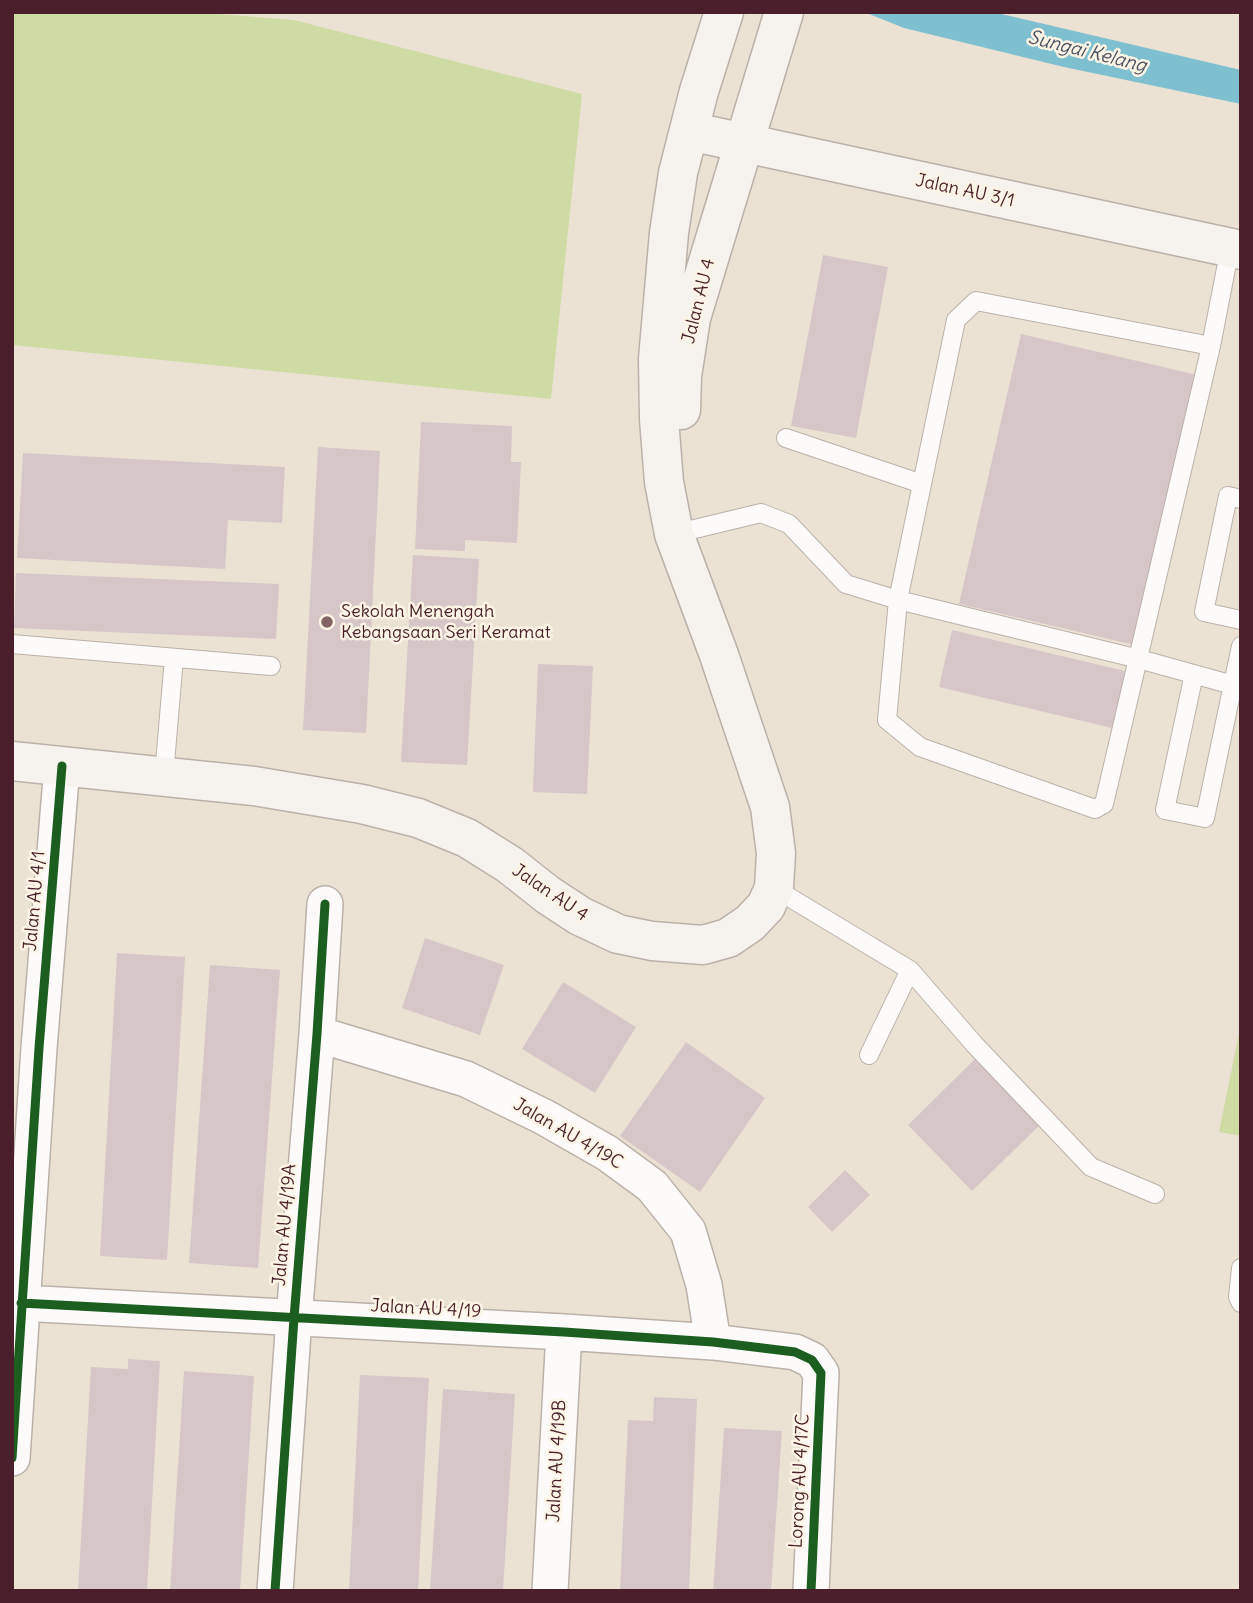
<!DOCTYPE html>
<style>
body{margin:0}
#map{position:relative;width:1253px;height:1603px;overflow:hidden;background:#ece2d4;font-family:Delius,sans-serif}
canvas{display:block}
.frame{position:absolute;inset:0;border:14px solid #4a1f2b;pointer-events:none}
</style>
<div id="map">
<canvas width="1253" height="1603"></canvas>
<div class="frame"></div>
</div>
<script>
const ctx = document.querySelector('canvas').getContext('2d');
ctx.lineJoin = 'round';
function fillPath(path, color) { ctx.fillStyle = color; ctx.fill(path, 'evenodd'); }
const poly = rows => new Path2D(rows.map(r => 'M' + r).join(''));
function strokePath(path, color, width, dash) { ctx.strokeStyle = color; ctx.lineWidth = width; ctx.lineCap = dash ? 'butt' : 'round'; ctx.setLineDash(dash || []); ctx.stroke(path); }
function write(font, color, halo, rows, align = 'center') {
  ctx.font = font + ' Delius,sans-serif'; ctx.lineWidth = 5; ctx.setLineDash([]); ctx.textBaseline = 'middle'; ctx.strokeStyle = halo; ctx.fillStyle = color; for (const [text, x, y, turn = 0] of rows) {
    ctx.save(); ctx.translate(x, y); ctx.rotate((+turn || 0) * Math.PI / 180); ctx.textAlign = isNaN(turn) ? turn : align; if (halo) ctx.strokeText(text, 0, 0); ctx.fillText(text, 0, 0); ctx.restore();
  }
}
fillPath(poly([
 [12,12,193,12,294,20,582,94,551,399,12,345],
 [1241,1023,1241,1136,1219,1132]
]), '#cfdba4');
fillPath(poly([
 [864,12,993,12,1241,70,1241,104,1064,67,904,28]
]), '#7ec0d0');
fillPath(poly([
 [823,255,888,267,856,438,791,426],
 [1021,334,1202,376,1139,646,959,604],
 [421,422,512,426,511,462,521,462,517,543,465,540,465,551,415,549],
 [318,447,380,451,366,733,303,730],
 [23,453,285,467,282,523,228,520,225,569,17,558],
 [413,555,479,559,467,765,401,762],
 [16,573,279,584,276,639,14,628],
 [952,630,1125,671,1112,728,939,687],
 [538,664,593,666,587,794,533,792],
 [425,938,504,965,480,1035,402,1008],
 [117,953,185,957,167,1260,100,1256],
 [210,965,280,970,258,1268,189,1263],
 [563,982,636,1027,595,1093,522,1049],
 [686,1042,765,1098,700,1192,620,1136],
 [978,1056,1043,1122,972,1191,908,1125],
 [845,1170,870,1195,832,1232,808,1207],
 [128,1359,160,1361,147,1591,78,1591,91,1367,128,1369],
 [184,1371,254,1376,240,1591,170,1591],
 [360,1375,429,1378,418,1591,349,1591],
 [443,1389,515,1394,503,1591,430,1591],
 [654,1397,697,1399,689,1591,620,1591,628,1420,653,1421],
 [724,1428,782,1431,771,1591,713,1591]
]), '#d7c6c8');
const lane = poly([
 [1211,346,976,301,956,320,898,600,1139,659,1233,685],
 [786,438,922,484],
 [1241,499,1228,496,1204,612,1241,620],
 [674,534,761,513,789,524,846,584,898,600,887,720,920,747,1095,809,1104,804,1211,346,1230,248],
 [12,644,271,666],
 [1194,674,1165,810,1205,818,1241,646],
 [164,775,174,658],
 [774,888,910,970,974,1044,1091,1167,1155,1194],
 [869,1055,910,970],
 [1241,1268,1238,1297,1241,1303]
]);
const street = poly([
 [317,1034,466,1079,544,1117,607,1153,652,1186,688,1231,704,1285,713,1342],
 [21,1303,564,1332,713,1342,795,1352,812,1360,821,1373,811,1591],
 [12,1458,39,1048,62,766],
 [275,1591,294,1318,317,1034,325,904],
 [550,1591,564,1332]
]);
const secondary = poly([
 [689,131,1241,250],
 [681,410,682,376,691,318,784,12],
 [12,761,254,786,362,804,418,818,467,838,510,865,548,895,580,916,618,934,652,941,703,945,728,938,750,923,766,906,774,888,776,853,770,807,719,655,674,534,664,482,659,419,658,359,669,233,678,173,699,91,724,12]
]);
strokePath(lane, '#bcb1a9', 20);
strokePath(street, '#bcb1a9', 38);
strokePath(secondary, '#bcb1a9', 41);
strokePath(lane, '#fcfbf9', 18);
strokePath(street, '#fcfbf9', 35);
strokePath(secondary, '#f6f2ee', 38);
strokePath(poly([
 [21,1303,564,1332,713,1342,795,1352,812,1360,821,1373,811,1591],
 [12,1458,39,1048,62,766],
 [275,1591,294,1318,317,1034,325,904]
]), '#1b5e20', 9);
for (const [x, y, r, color] of [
 [327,622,7,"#836366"]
]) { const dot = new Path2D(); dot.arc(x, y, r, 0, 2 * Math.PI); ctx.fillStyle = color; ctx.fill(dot); strokePath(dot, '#fcf5e5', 2.5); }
write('18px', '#4a1f2b', '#fcf5e5', [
 ["Jalan AU 3/1",965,191,12],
 ["Jalan AU 4",699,301,-76],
 ["Jalan AU 4",550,893,34],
 ["Jalan AU 4/1",35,901,-85],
 ["Jalan AU 4/19C",568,1134,30],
 ["Jalan AU 4/19A",285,1225,-85],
 ["Jalan AU 4/19",426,1309,3],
 ["Jalan AU 4/19B",557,1461,-87],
 ["Lorong AU 4/17C",800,1481,-87]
]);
write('18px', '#4a1f2b', '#fcf5e5', [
 ["Sekolah Menengah",341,612],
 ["Kebangsaan Seri Keramat",341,633]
], 'left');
write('italic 19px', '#4c5264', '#fcf5e5', [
 ["Sungai Kelang",1087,52,14]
]);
</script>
